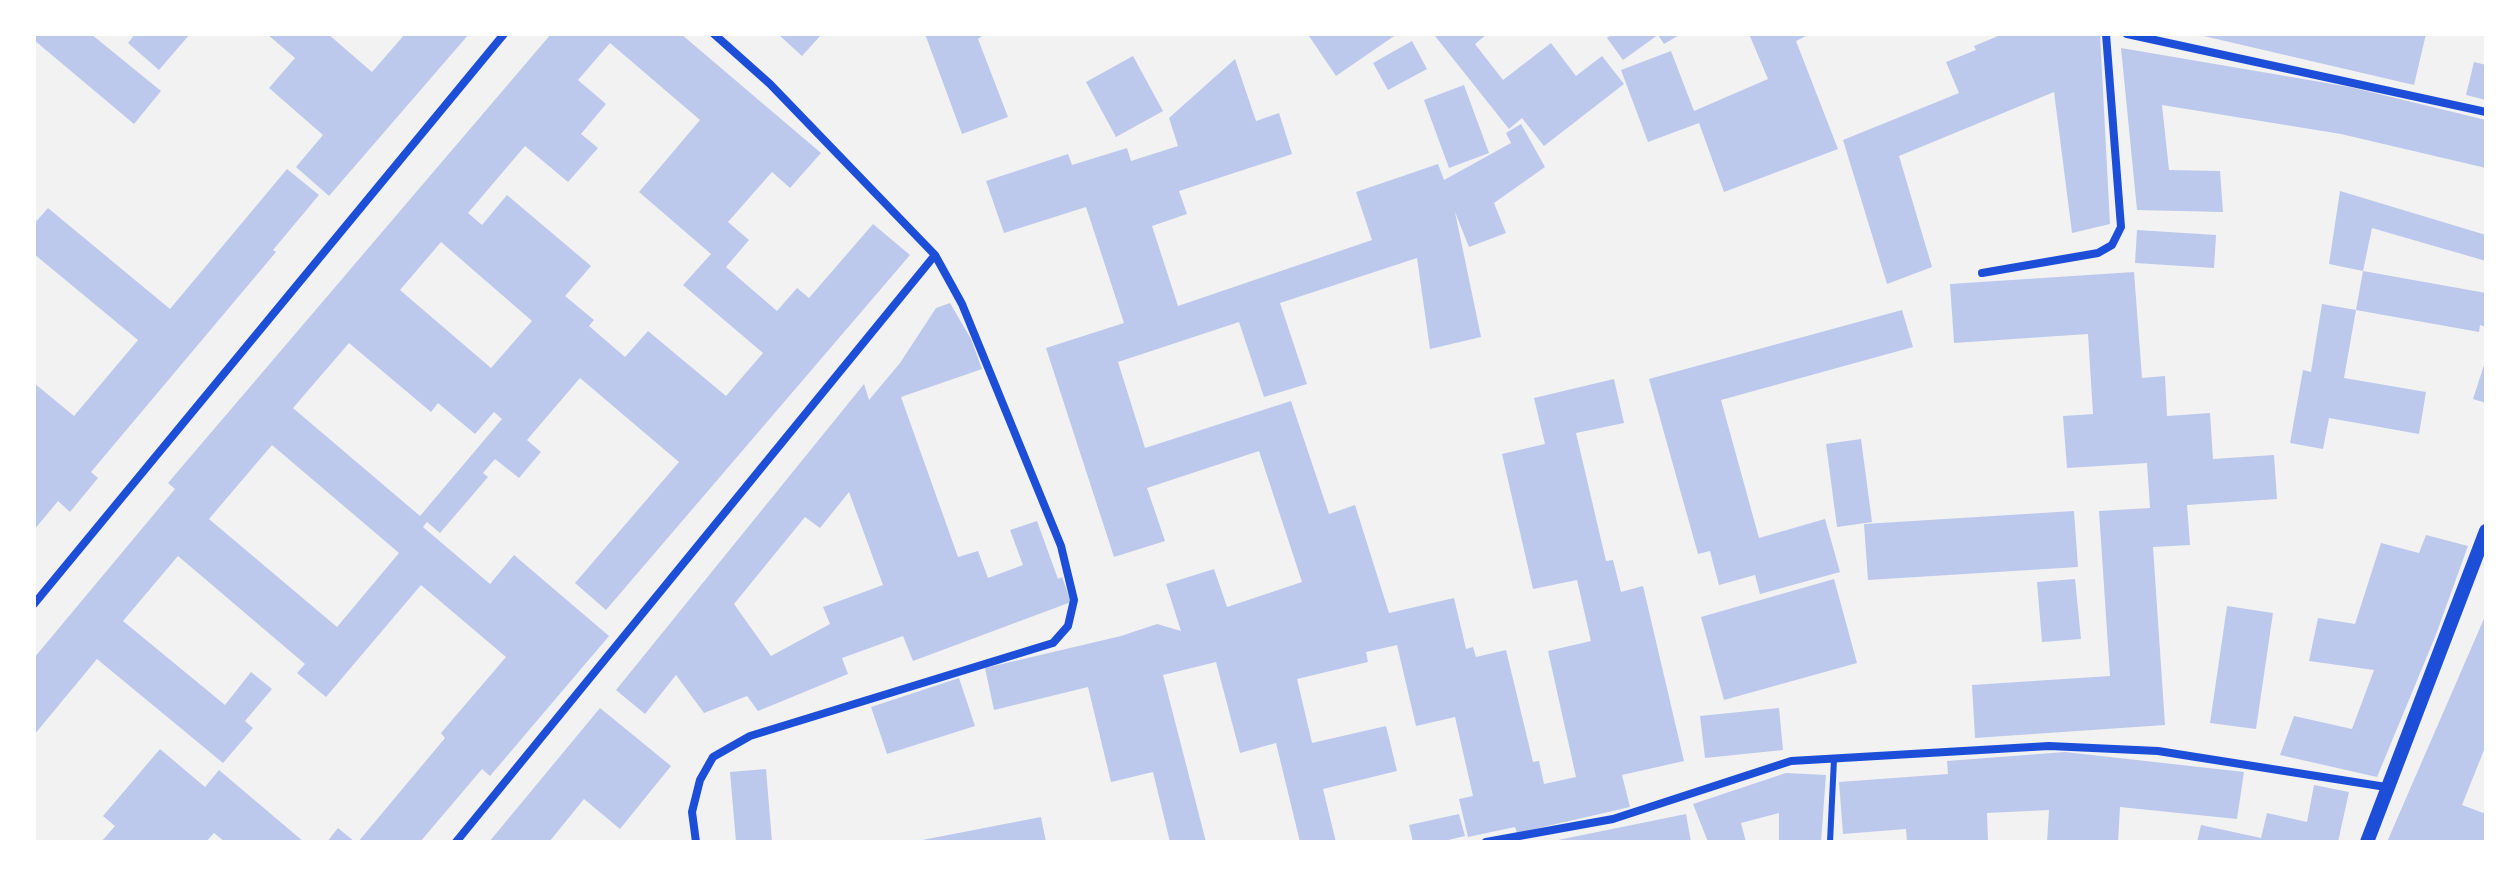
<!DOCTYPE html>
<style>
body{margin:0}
#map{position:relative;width:2520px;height:876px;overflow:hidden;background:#f2f2f2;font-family:"Work Sans",sans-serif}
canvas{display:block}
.frame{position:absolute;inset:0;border:36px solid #fff;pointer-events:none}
</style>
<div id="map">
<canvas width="2520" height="876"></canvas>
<div class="frame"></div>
</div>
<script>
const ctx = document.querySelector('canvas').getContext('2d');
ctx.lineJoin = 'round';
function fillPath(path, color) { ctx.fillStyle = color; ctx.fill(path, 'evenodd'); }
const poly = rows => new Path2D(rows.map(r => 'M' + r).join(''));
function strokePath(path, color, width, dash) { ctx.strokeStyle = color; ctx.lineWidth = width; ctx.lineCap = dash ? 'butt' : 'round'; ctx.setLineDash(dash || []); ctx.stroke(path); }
fillPath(poly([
 [34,34,91,34,161,91,134,124,34,40],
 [135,34,190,34,159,70,128,43],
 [267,34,328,34,372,72,405,34,469,34,329,196,296,167,323,135,269,88,295,58],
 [551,34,681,34,821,153,790,188,772,172,728,222,749,240,726,267,777,311,797,288,809,298,873,224,910,255,606,610,575,583,679,462,580,378,527,440,541,452,519,478,495,459,483,473,488,477,440,533,427,522,423,527,490,584,514,555,609,636,490,776,482,769,420,842,358,842,445,738,441,733,506,657,421,585,326,697,297,673,305,664,178,556,123,621,225,705,251,672,272,689,245,721,253,728,223,763,97,659,34,735,34,658,175,489,168,483],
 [610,43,700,120,639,192,711,254,683,285,763,353,726,396,648,331,625,357,589,326,594,320,565,296,591,266,507,195,482,225,468,213,525,146,568,182,598,148,581,134,606,104,578,80],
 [441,242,532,321,491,368,400,290],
 [349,343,431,412,438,403,475,434,494,412,502,419,420,516,293,408],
 [272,445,399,553,337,627,209,519],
 [778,34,822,34,802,56],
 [925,34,985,34,978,39,1008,117,962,134],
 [1312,34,1397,34,1336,76,1309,36],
 [1437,34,1487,34,1475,44,1503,80,1551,43,1576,76,1602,56,1624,84,1544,146,1522,118,1509,129,1435,36],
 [1612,34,1681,34,1664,44,1658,35,1623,60,1607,38],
 [1749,34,1810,34,1796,41,1838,149,1724,192,1699,123,1648,142,1621,70,1671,51,1694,111,1768,79],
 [2003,34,2100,34,2110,224,2072,233,2054,92,1899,156,1932,267,1887,284,1843,140,1959,93,1946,62,1976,50,1974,46],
 [2195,34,2426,34,2414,85],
 [1412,41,1427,69,1388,90,1373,63],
 [2121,48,2350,87,2486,120,2486,168,2341,134,2162,105,2169,170,2220,171,2223,212,2137,210],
 [1133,56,1163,111,1116,137,1086,82],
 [1235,59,1256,121,1279,113,1292,154,1179,191,1187,214,1152,226,1178,306,1372,240,1356,192,1438,164,1444,180,1511,143,1506,133,1521,124,1545,167,1494,203,1506,233,1469,247,1455,212,1481,337,1430,349,1417,258,1280,303,1307,384,1264,397,1239,322,1118,362,1145,448,1291,401,1329,514,1355,505,1389,613,1454,598,1466,649,1473,647,1476,657,1506,650,1533,762,1539,761,1544,784,1576,777,1548,651,1591,641,1577,580,1533,589,1502,454,1545,444,1534,398,1614,379,1624,423,1576,433,1606,561,1613,560,1621,592,1643,586,1684,761,1622,775,1630,807,1517,833,1515,827,1468,837,1459,799,1473,796,1455,717,1416,726,1397,645,1366,652,1368,662,1297,679,1312,743,1386,726,1397,771,1323,789,1336,842,1300,842,1276,743,1240,753,1216,662,1163,675,1206,842,1170,842,1153,772,1111,782,1088,687,994,710,985,668,1121,636,1157,624,1181,631,1166,584,1214,569,1227,607,1302,582,1259,451,1147,488,1165,541,1114,557,1046,348,1124,323,1086,207,1004,233,986,181,1068,154,1072,165,1127,148,1131,161,1178,146,1169,118],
 [2474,62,2486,65,2486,100,2466,95],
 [1464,85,1489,153,1449,168,1424,100],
 [287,169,319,195,273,250,276,252,91,472,98,478,70,512,58,501,34,530,34,383,74,416,138,340,34,254,34,224,48,208,170,309],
 [2340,191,2486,235,2486,261,2372,228,2363,271,2329,264],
 [2137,230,2216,235,2214,268,2135,263],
 [2363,271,2486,293,2486,327,2480,325,2479,332,2356,310],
 [2134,272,2142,378,2165,376,2167,416,2210,413,2213,459,2274,455,2277,499,2187,505,2190,545,2153,547,2165,725,1975,738,1972,685,2110,676,2099,511,2150,508,2147,463,2067,468,2063,416,2093,414,2088,334,1954,343,1950,284],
 [950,303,971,339,982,369,901,397,958,557,978,551,988,578,1023,565,1010,530,1037,521,1058,579,1062,577,1071,602,913,661,903,636,842,658,848,674,758,711,747,696,704,713,676,675,645,714,616,690,864,384,869,400,900,363,936,308],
 [849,492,883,585,823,607,830,624,771,656,734,604,805,517,820,528],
 [2322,304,2356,310,2344,378,2426,392,2419,434,2329,418,2323,449,2290,443,2303,370,2311,372],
 [1902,310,1913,347,1721,400,1759,538,1825,519,1840,572,1760,594,1755,575,1719,585,1710,551,1698,554,1649,379],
 [2485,362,2486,362,2486,403,2473,399],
 [1861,439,1872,522,1837,527,1826,444],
 [2074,511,2078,567,1868,580,1864,524],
 [2426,535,2468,546,2435,637,2377,777,2280,755,2294,716,2352,729,2374,670,2309,661,2318,618,2355,624,2381,543,2419,553],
 [1834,579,1857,663,1724,700,1701,617],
 [2075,579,2081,639,2042,642,2037,582],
 [2227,606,2273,613,2256,729,2210,723],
 [2486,614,2486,745,2462,805,2486,814,2486,842,2387,842],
 [959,678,975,726,887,754,871,707],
 [600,708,671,766,620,829,584,799,549,842,489,842],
 [1779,708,1783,750,1705,758,1700,716],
 [160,749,205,787,219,770,304,842,225,842,214,833,206,842,101,842,115,826,103,816],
 [2065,752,2244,772,2237,819,2120,807,2118,842,2047,842,2049,810,1987,813,1988,842,1907,842,1906,829,1843,834,1839,782,1948,774,1947,761],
 [766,769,772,842,736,842,730,772],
 [1786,773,1826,775,1821,842,1779,842,1779,813,1741,823,1746,842,1708,842,1693,804],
 [2314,785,2349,792,2338,842,2197,842,2201,825,2261,838,2267,813,2307,822],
 [1459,814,1465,836,1440,842,1413,842,1409,825],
 [1686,814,1691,842,1553,842,1553,841],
 [1041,817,1046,842,917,842,917,841],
 [338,828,355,842,327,842]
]), '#bdc9ec');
strokePath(poly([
 [1830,842,1834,759]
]), '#1d4ed8', 6);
strokePath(poly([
 [2127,34,2486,112],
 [1982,273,2098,253,2112,245,2121,227,2106,34],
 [34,604,504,34],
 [456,842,935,255],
 [696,842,692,812,700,780,713,757,750,736,1053,643,1068,626,1074,600,1061,546,962,304,935,255,770,84,714,34],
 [1486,842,1613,819,1791,761,2049,746,2158,751,2386,787]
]), '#1d4ed8', 8);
strokePath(poly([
 [2367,842,2486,531]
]), '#1d4ed8', 14);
</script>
